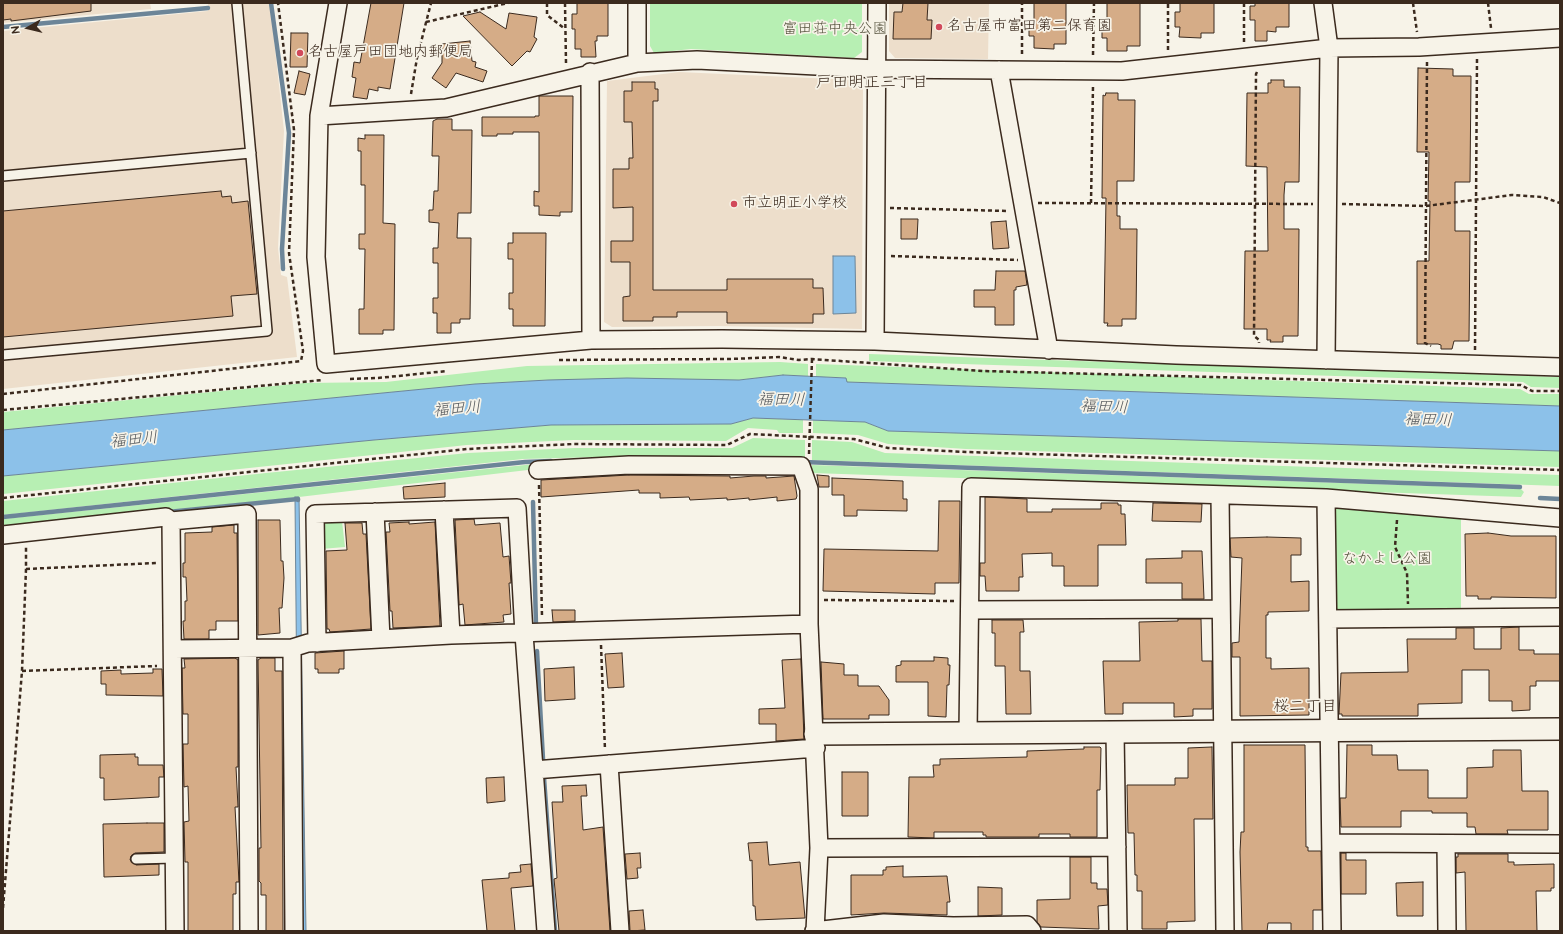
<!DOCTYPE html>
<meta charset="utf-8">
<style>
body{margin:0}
#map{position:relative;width:1563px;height:934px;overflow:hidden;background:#f7f3e8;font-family:"Architects Daughter",sans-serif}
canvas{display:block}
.frame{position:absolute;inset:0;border:4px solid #3b2a1e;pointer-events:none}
.north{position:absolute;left:8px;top:8px;width:40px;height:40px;-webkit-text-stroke:3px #f7f3e8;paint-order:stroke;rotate:262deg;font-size:11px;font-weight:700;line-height:16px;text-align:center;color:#3b2a1e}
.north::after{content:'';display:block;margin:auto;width:14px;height:18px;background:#3b2a1e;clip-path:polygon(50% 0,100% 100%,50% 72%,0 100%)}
</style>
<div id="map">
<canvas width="1563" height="934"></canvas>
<div class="frame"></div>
<div class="north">N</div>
</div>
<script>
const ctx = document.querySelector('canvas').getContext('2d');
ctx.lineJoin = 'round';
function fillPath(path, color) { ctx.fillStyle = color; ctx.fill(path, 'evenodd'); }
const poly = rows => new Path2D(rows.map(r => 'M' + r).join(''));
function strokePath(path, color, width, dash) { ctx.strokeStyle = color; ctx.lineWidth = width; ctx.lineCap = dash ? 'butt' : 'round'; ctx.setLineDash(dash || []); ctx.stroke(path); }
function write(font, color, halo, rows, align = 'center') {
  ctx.font = font + ' "Architects Daughter","Klee One",sans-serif'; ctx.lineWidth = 3.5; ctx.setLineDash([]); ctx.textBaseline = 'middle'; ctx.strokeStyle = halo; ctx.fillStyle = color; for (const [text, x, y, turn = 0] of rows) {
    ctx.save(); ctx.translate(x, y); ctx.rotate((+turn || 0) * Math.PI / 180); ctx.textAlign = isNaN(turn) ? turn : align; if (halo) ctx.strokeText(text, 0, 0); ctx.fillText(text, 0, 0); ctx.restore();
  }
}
fillPath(poly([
 [3,3,150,3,151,9,3,23],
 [208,3,270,3,284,131,278,248,281,275,287,277,297,357,3,389,3,31,208,11],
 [889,3,989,3,988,59,895,58,889,51],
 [679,72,855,80,863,86,862,329,719,326,612,327,604,322,607,81]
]), '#eddecb');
fillPath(poly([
 [650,3,862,3,862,52,854,58,691,49,654,53,650,46],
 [869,354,1560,377,1560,388,1531,387,1523,382,869,361],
 [780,362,808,364,808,376,783,375,739,380,548,380,475,384,3,430,3,412,305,383,386,382,527,366],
 [816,364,1520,389,1529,394,1560,394,1560,406,846,382,846,378,816,377],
 [753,418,803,420,803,433,779,433,777,430,748,428,726,441,574,440,467,445,3,494,3,476,374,440,551,425,731,424],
 [813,420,865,422,888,431,1560,451,1560,467,966,449,888,444,858,435,813,433],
 [753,438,805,440,805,460,636,456,523,459,3,515,3,501,266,473,468,453,574,448,732,448],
 [812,440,852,442,885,453,1560,475,1560,486,812,460],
 [535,464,536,469,299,497,3,527,3,519],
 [812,465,1521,489,1524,492,1521,497,812,473],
 [1333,506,1461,515,1461,611,1338,613,1334,610],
 [342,521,345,547,321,549,319,531,326,522]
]), '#b7efb3');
const water = poly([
 [833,256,855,256,856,313,833,314,833,256],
 [783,375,846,378,847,382,1560,406,1560,451,888,431,865,422,753,418,731,424,551,425,374,440,3,476,3,430,475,384,548,380,627,378,739,380,783,375],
 [295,497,299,497,306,931,299,931,295,497]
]);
fillPath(water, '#8cc1e9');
strokePath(water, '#6c8598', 1);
strokePath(poly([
 [271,3,289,133,282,249,283,269],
 [3,27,208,8],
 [803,462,1520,487],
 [1540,498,1560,499],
 [533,502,536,626],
 [168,512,298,499,298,500],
 [3,517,525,462,551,461],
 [537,651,543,759],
 [544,778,555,931]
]), '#6c8598', 4.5);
const building = poly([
 [3,3,91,3,91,11,11,21,11,19,3,20,3,3],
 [371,3,404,3,390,89,378,87,378,91,369,89,367,99,353,97,356,78,352,77,354,62,360,63,371,3],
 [577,3,608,3,608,36,597,36,597,41,595,41,596,57,581,57,581,49,575,49,575,29,572,29,572,14,577,14,577,3],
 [903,3,928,3,927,20,932,20,931,39,893,39,894,12,902,12,903,3],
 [1034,3,1066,3,1066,44,1054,44,1054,49,1034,48,1034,36,1029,36,1029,22,1034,23,1034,3],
 [1107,3,1140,3,1140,46,1127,46,1127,51,1107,51,1107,38,1102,38,1102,23,1107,23,1107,3],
 [1180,3,1214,3,1214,33,1201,33,1201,38,1179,37,1180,27,1175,27,1175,12,1180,12,1180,3],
 [1255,3,1289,3,1289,27,1276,27,1276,32,1267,31,1267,41,1255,41,1255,20,1250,20,1250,6,1255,6,1255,3],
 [480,12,506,29,509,13,537,17,534,37,537,39,530,52,527,51,512,66,463,16,480,12],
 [291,33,308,33,307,67,290,67,291,33],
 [470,41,472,61,476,62,475,67,487,71,483,82,456,73,446,88,432,78,442,63,442,44,470,41],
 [1418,68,1453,69,1453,76,1471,76,1470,182,1455,182,1455,231,1470,231,1469,341,1454,341,1452,349,1441,349,1441,345,1438,344,1417,344,1417,261,1429,261,1430,201,1428,201,1429,152,1417,152,1418,68],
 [299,71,310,74,305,95,294,93,299,71],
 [1271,80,1284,80,1284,87,1300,87,1299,182,1285,182,1284,195,1284,229,1299,229,1298,336,1283,336,1283,342,1270,342,1271,340,1267,340,1267,329,1244,329,1245,251,1268,251,1267,167,1246,166,1247,93,1268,93,1268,83,1271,83,1271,80],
 [632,82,655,82,655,89,658,89,658,101,653,101,653,290,727,290,727,279,813,279,813,288,823,288,824,314,813,314,813,323,727,323,727,312,677,312,677,317,653,317,653,321,623,321,623,297,630,296,630,262,611,262,611,241,633,241,633,207,613,208,613,169,629,169,629,158,633,158,632,122,624,122,624,91,632,91,632,82],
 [1106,93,1118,93,1118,100,1135,100,1134,181,1117,181,1117,216,1120,216,1120,229,1137,229,1136,319,1122,319,1122,326,1107,326,1108,323,1104,323,1106,198,1102,198,1103,95,1105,96,1106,93],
 [539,96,573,96,572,212,560,212,560,216,539,215,539,206,534,206,534,191,539,192,539,132,513,132,513,134,497,134,497,136,482,136,482,117,535,117,535,116,539,116,539,96],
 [437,119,452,119,452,130,472,130,471,213,458,213,457,238,471,238,470,319,460,319,460,323,451,323,451,333,437,333,437,313,433,313,433,298,438,298,438,263,433,263,433,248,438,248,439,223,429,222,429,210,433,210,434,191,438,191,439,156,432,156,433,121,437,119],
 [365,135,384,135,383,223,395,224,394,330,383,330,383,334,359,334,359,309,364,309,365,249,359,249,359,234,365,234,365,185,361,185,361,151,358,151,358,138,365,139,365,135],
 [221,191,222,197,231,196,232,203,248,201,257,294,231,296,233,316,3,337,3,211,221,191],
 [901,219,918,219,917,239,901,239,901,219],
 [1006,221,1009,248,993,249,991,222,1006,221],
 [513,233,546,233,545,326,513,326,513,309,509,309,509,293,513,293,513,259,508,259,508,243,513,243,513,233],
 [996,271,1025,271,1027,285,1016,287,1016,290,1014,290,1014,325,995,325,995,307,974,307,974,290,995,290,996,271],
 [629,475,730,476,730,478,754,476,766,476,766,478,794,476,797,496,796,499,777,501,777,497,749,500,749,498,727,500,727,498,690,500,689,497,660,498,660,493,639,493,639,490,541,497,541,480,629,475],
 [817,475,829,476,829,487,819,487,817,475],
 [832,478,903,481,903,499,907,499,907,511,857,510,857,516,844,516,844,495,832,495,832,478],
 [445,483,445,497,404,499,403,487,445,483],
 [985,497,1027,499,1027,512,1052,512,1052,509,1101,509,1101,503,1118,503,1118,505,1121,505,1121,514,1125,514,1126,545,1098,545,1098,586,1064,586,1064,566,1052,566,1052,553,1022,554,1023,577,1019,577,1019,591,986,591,985,576,980,576,980,563,985,563,985,497],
 [939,501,960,501,959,583,935,583,935,594,823,591,824,549,938,551,939,501],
 [1153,503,1202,504,1201,522,1152,521,1153,503],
 [474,519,475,525,500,523,503,557,509,556,511,583,509,583,511,614,503,615,504,622,465,625,463,604,459,605,455,520,474,519],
 [258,520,280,520,281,561,283,561,284,578,282,608,279,608,280,633,258,635,258,520],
 [409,522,409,524,435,522,440,626,393,628,392,611,390,611,386,532,390,532,389,523,409,522],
 [345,523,362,523,363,534,366,534,371,629,330,632,329,629,327,629,326,551,347,550,345,523],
 [234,525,234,533,237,533,238,621,216,621,216,630,209,630,209,639,184,639,183,621,185,621,185,601,187,601,186,577,183,577,183,563,185,563,185,533,212,532,212,527,234,525],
 [1488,533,1511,536,1556,536,1556,598,1491,597,1491,599,1478,599,1478,596,1466,596,1465,534,1488,533],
 [1267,537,1301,538,1301,555,1291,555,1291,582,1309,581,1309,611,1268,612,1268,615,1266,615,1266,658,1271,658,1271,669,1309,668,1309,715,1240,716,1240,657,1232,657,1232,643,1239,642,1242,558,1231,557,1230,538,1267,537],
 [1182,551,1202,551,1204,599,1182,599,1182,583,1146,583,1146,559,1182,558,1182,551],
 [552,610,575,610,575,621,553,622,552,610],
 [1178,619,1201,619,1202,661,1212,661,1212,709,1193,709,1193,716,1174,717,1174,703,1123,703,1123,714,1105,714,1103,661,1140,661,1139,622,1178,621,1178,619],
 [992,620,1023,620,1024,632,1020,632,1020,671,1030,671,1031,714,1006,714,1005,666,995,666,995,633,992,633,992,620],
 [1519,627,1519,650,1534,650,1534,654,1560,654,1560,681,1536,681,1536,686,1530,686,1530,710,1512,711,1512,701,1489,701,1489,670,1462,670,1462,703,1418,704,1418,716,1342,716,1342,714,1339,714,1341,673,1408,672,1407,639,1456,639,1456,628,1474,628,1474,649,1501,649,1501,628,1519,627],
 [344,651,344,669,339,669,339,673,318,673,318,669,315,669,315,653,344,651],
 [622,653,624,687,608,688,605,654,622,653],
 [934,657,948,658,948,665,950,665,949,685,947,685,946,717,928,716,928,682,896,682,896,666,901,665,901,661,934,661,934,657],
 [235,658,238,660,238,767,236,767,238,807,235,807,239,882,236,882,236,894,233,894,233,931,188,931,188,862,185,862,184,822,189,821,188,786,184,787,183,744,188,744,188,714,183,714,182,668,185,668,184,659,235,658],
 [261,658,275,658,275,671,282,671,283,931,266,931,266,895,261,895,261,883,259,881,259,848,261,848,258,660,261,658],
 [801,659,804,739,776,741,776,724,759,724,759,709,785,708,782,660,801,659],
 [821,662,844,664,844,675,858,675,858,686,879,686,889,700,889,715,869,715,869,719,823,719,821,662],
 [574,667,575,699,545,701,544,669,574,667],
 [153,669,162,669,163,696,106,695,106,684,101,684,101,671,121,670,121,674,153,673,153,669],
 [1244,745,1305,745,1306,847,1308,847,1308,851,1321,851,1322,910,1313,910,1313,931,1291,931,1291,923,1268,923,1267,931,1242,931,1240,852,1241,832,1244,832,1244,745],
 [1347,745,1372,745,1372,755,1397,755,1398,770,1428,770,1428,798,1467,798,1467,768,1493,767,1493,750,1521,750,1522,791,1548,791,1548,830,1507,830,1508,834,1476,834,1475,827,1467,827,1467,813,1432,813,1432,811,1401,811,1401,827,1341,827,1340,798,1346,798,1347,745],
 [1084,747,1100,747,1101,748,1100,790,1097,790,1097,837,1070,837,1070,834,1039,834,1039,837,986,837,986,835,983,835,983,832,934,832,934,838,908,837,909,777,934,777,933,765,940,765,940,759,1027,757,1027,751,1084,749,1084,747],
 [1212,747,1213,819,1194,819,1195,921,1167,922,1167,929,1142,929,1142,891,1137,891,1137,875,1135,875,1134,833,1128,833,1127,785,1175,785,1175,778,1188,778,1188,748,1212,747],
 [135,754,135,757,138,757,138,765,163,765,164,777,159,777,159,797,104,800,104,778,100,778,100,755,135,754],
 [842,772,868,772,868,816,842,816,842,772],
 [504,777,505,801,487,803,486,778,504,777],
 [586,785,587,796,581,796,583,830,603,827,610,931,559,931,554,879,557,878,552,802,563,802,562,786,586,785],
 [147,823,164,823,164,852,135,853,131,856,130,860,136,865,159,864,159,875,104,877,103,824,147,823],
 [767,842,769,865,800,862,805,918,756,920,755,906,753,906,752,860,750,861,748,843,767,842],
 [640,853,641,868,637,868,638,878,627,879,625,854,640,853],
 [1341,853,1346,853,1346,860,1366,860,1366,894,1341,894,1341,853],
 [1458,854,1508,854,1508,862,1514,862,1514,865,1554,864,1554,888,1551,888,1551,891,1536,891,1537,931,1466,931,1465,872,1456,873,1456,857,1458,857,1458,854],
 [1070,857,1091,857,1091,883,1097,883,1097,889,1107,889,1108,905,1098,906,1099,929,1041,927,1037,922,1037,900,1070,899,1070,857],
 [531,864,533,886,511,888,515,931,487,931,482,880,509,878,509,873,521,872,520,865,531,864],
 [903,866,903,877,947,876,950,902,947,902,947,915,884,913,851,915,851,875,883,875,883,870,886,870,886,867,903,866],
 [1423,882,1423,916,1397,916,1396,883,1423,882],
 [978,887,1002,888,1002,915,978,916,978,887],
 [643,910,645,930,630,931,629,911,643,910]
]);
fillPath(building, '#d5ac87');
strokePath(building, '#3b2a1e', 1);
const service = poly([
 [3,176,251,153],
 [3,355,267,331,237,3],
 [136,859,175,858]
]);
const minor = poly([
 [338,3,319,116,316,257,326,364,591,340,722,339,875,341,1176,355,1560,367],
 [1323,3,1329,48,1326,360],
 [637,63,637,3],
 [999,70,1049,350],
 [590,72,591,340],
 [319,116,446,108,637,63,697,60,876,69,1122,71,1329,48,1419,47,1560,38],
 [875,341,877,3],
 [538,470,629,465,801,466,809,489,809,624,819,848,815,931],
 [1220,495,1225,931],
 [1326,498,1332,931],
 [444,510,451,635],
 [375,512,381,639],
 [3,535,166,517,171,521],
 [971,610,1221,609],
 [1328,619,1560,617],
 [317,643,315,514,517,508,524,634,546,931],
 [292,648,294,931],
 [173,649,292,648,308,643,451,635,809,624],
 [1115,732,1118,931],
 [968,733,971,487,1326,498,1560,518],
 [609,764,620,931],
 [534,770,816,748],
 [1331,843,1560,844],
 [1446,844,1447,931],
 [819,848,1117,847],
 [175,931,171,521,247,514,249,931],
 [814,931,884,923,953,926,1027,925,1032,931]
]);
const tertiary = poly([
 [815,734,1560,729]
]);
strokePath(service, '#3b2a1e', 12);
strokePath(minor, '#3b2a1e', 20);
strokePath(tertiary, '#3b2a1e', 24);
strokePath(poly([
 [547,3,547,15,565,29],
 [565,3,566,63],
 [1244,3,1244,42],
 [1413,3,1417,32],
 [1488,3,1491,28],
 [426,22,508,3],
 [1168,50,1168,3],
 [1022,54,1022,3],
 [1093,55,1094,3],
 [1427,62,1425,343,1431,346],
 [1257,72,1256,74,1254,336,1259,340,1259,343],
 [411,94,417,58,431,3],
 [1038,203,1313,204],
 [1091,203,1093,86],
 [1342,204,1426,206,1512,195,1543,197,1560,203],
 [890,208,1009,211],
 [891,256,1018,260],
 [1475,350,1477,59],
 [559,360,730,359,779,357,799,360,812,359,983,371,1521,385,1532,391,1560,391],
 [350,379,378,378,447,371],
 [3,394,301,361,303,351,289,253,294,130,278,3],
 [3,410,323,380],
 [809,454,812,359],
 [539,485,542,616],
 [3,498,467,449,574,444,727,445,750,434,854,439,888,448,966,452,1560,470],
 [1397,520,1395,547,1407,573,1408,604],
 [26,569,156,563],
 [824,600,955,601],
 [601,645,605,750],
 [22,671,157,666],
 [3,908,22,671,26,569,26,547]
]), '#3b2a1e', 2.5, [4, 3]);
strokePath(service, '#f7f3e8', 9);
strokePath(minor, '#f7f3e8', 17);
strokePath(tertiary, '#f7f3e8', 21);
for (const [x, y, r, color] of [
 [939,27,4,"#d1495b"],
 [300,53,4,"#d1495b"],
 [734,204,4,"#d1495b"]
]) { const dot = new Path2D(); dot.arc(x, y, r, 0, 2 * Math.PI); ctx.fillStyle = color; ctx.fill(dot); strokePath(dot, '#f7f3e8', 1.5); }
write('15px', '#3b2a1e', '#f7f3e8', [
 ["名古屋市富田第二保育園",947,27],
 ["名古屋戸田団地内郵便局",308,53],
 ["市立明正小学校",742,204]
], 'left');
write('15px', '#54513c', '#f7f3e8', [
 ["富田荘中央公園",835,30],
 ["なかよし公園",1387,560]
]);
write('16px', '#3b2a1e', '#f7f3e8', [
 ["戸田明正三丁目",872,84],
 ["桜二丁目",1305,708]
]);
write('italic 16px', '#53575b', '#f7f3e8', [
 ["福田川",781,401,1],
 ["福田川",1104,408,2],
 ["福田川",457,410,-5],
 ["福田川",1428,421,2],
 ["福田川",134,441,-6]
]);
</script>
